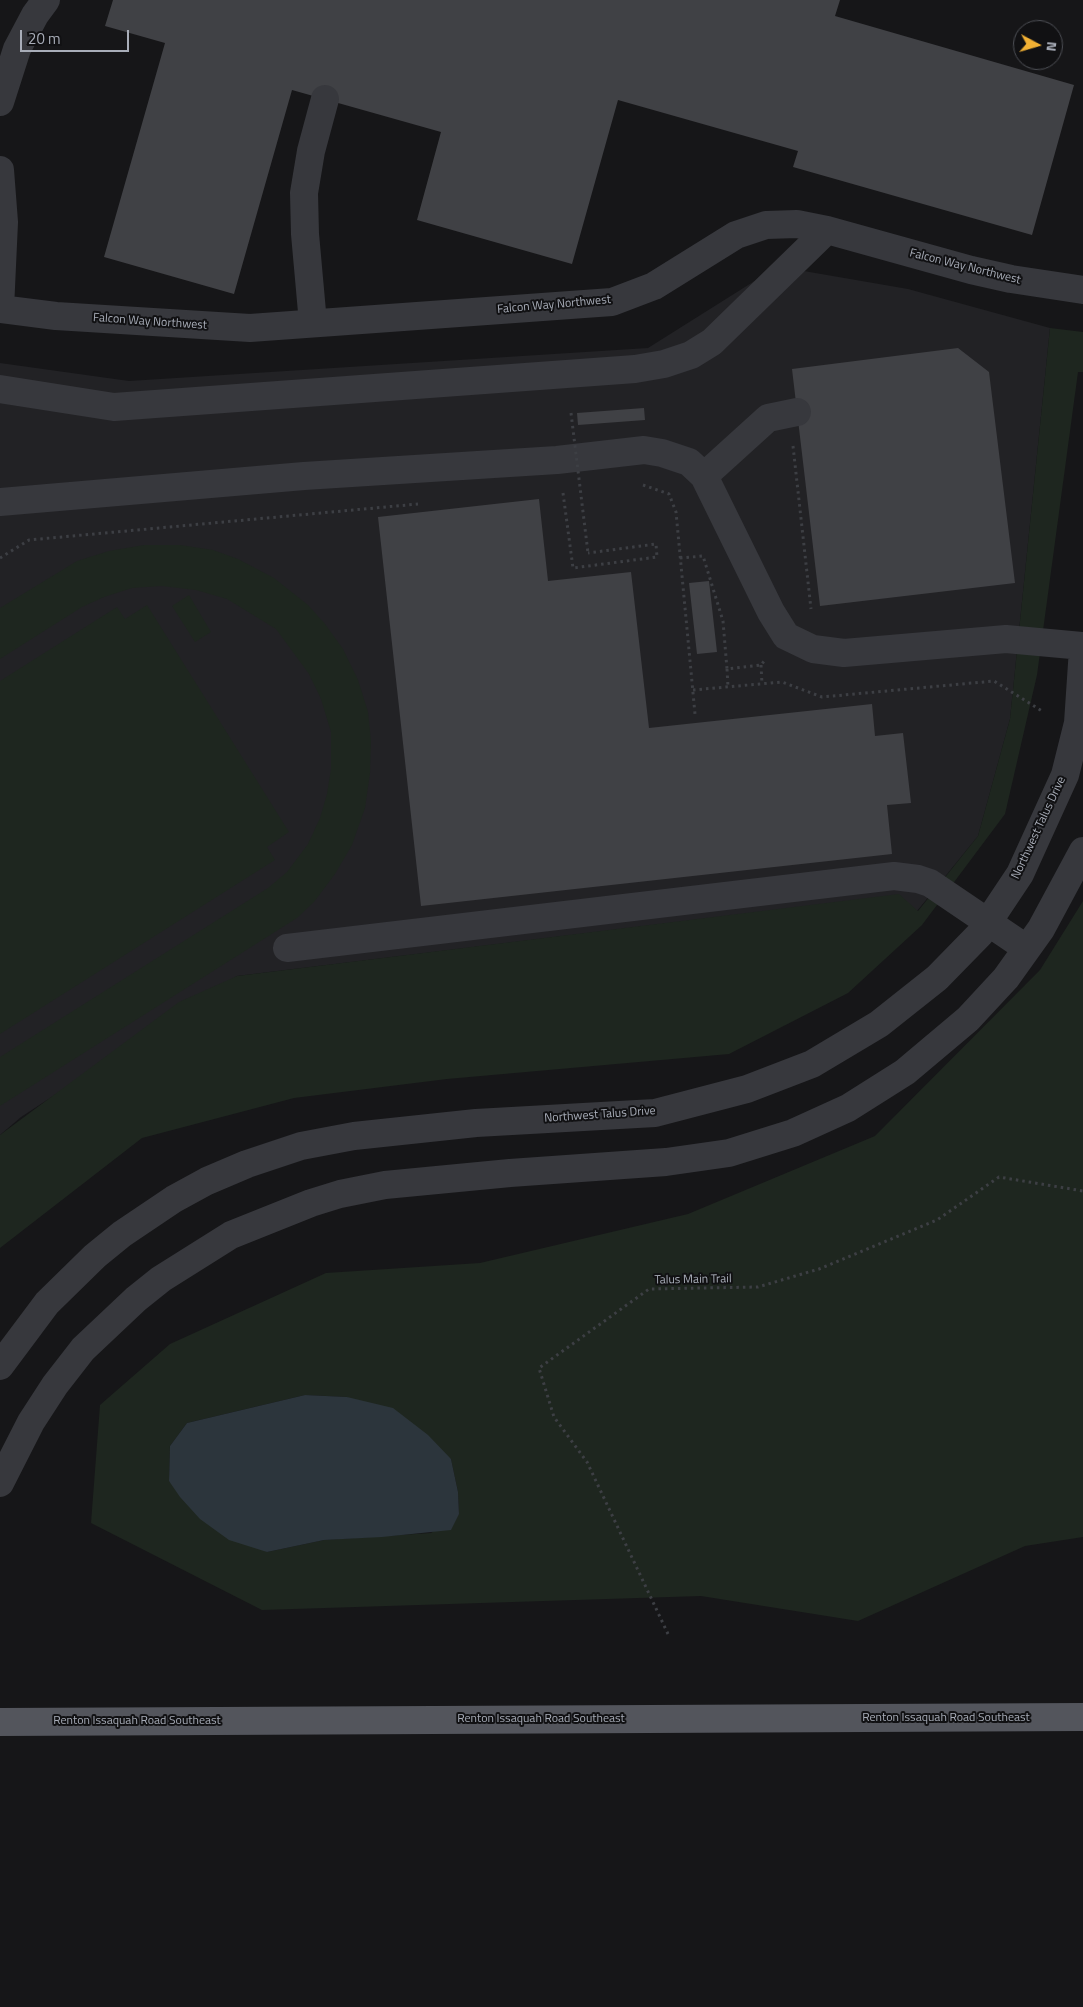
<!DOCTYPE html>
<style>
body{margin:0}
#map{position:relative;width:1083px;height:2007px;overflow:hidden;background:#161618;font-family:"Titillium Web",sans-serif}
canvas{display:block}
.north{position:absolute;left:1013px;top:20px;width:50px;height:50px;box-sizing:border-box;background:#111113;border:1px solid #4d4f55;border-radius:50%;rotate:96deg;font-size:14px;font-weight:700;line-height:20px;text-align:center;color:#a8adb8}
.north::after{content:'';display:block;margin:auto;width:18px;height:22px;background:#f2b134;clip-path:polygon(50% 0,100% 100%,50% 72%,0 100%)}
.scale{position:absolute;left:20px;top:30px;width:109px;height:22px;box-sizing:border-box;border:2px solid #a8adb8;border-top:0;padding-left:6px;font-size:15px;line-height:18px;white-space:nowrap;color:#a8adb8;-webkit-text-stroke:4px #111113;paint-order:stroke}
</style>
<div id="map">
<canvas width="1083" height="2007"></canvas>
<div class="north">N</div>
<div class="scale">20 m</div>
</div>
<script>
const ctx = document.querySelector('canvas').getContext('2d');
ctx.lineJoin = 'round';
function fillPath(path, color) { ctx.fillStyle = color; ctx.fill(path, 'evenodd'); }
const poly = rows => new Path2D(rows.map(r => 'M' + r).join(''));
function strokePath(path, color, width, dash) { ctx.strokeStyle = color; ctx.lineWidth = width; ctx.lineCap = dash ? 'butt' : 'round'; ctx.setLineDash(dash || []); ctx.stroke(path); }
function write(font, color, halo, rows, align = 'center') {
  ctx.font = font + ' "Titillium Web",sans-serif'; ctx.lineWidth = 4; ctx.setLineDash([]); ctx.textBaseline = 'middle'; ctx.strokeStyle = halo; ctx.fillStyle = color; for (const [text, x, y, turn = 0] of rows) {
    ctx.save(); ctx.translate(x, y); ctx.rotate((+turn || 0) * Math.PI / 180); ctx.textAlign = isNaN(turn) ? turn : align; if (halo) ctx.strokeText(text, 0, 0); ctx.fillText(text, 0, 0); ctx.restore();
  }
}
fillPath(poly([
 [772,270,798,270,908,289,1050,328,1010,719,978,836,917,911,899,895,237,976,21,1117,0,1135,0,363,129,381,648,348]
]), '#222225');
fillPath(poly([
 [1050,328,1083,332,1083,372,1078,372,1037,675,1005,814,922,925,848,993,729,1054,447,1079,294,1098,142,1138,0,1248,0,1135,179,1002,237,976,899,894,918,911,978,836,1010,719],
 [144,545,180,545,213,550,238,559,274,578,308,605,325,624,343,649,358,680,368,712,371,741,370,773,365,808,352,845,335,874,314,902,297,918,0,1106,0,1057,268,888,287,872,308,844,320,818,327,794,331,769,331,732,321,699,309,674,276,629,227,599,196,590,162,586,132,588,104,597,82,607,0,659,0,608,77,561,109,551],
 [189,595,211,632,195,642,172,606],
 [147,605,289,832,267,847,275,860,0,1034,0,681,117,607,125,619],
 [1083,901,1083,1537,1025,1546,858,1621,701,1596,262,1610,91,1523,100,1405,170,1344,326,1273,480,1263,688,1214,875,1136,1040,970],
 [305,1395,347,1397,451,1459,458,1492,459,1514,431,1533,324,1540,267,1552,169,1481,170,1446,187,1423]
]), '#1e261f');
fillPath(poly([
 [305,1395,347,1397,393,1408,428,1435,451,1459,458,1492,459,1514,451,1530,382,1537,324,1540,267,1552,229,1540,200,1519,180,1497,169,1481,170,1446,187,1423]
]), '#2c353c');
fillPath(poly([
 [113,0,840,0,835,16,1074,85,1032,235,793,167,798,151,618,100,572,264,417,220,441,132,292,90,234,294,104,257,165,43,105,26],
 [958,348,989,372,1015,583,820,606,792,369],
 [644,408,645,420,578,425,577,413],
 [539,499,548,581,631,572,649,728,872,704,875,736,903,733,911,803,887,805,892,854,421,906,378,517],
 [709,581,717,652,697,654,689,583]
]), '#404145');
strokePath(poly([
 [793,446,811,609],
 [643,485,669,494,676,512,695,714],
 [563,493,573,568,657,557,656,544,588,553],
 [0,558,29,540,418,504],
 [680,558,703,556,723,621,727,669,761,665,765,660],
 [761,665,762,684],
 [727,669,728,687],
 [693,690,782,682,822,697,994,681,1042,711],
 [668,1634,587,1462,554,1417,539,1368,649,1289,758,1287,819,1269,937,1220,999,1177,1083,1191]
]), '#3d3f44', 3, [2.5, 4]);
strokePath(poly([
 [0,102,17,49,35,15,46,0],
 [0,170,4,222,0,309],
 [0,309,56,316,250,328,612,302,654,286,736,235,766,225,797,224,827,230,971,270,1011,279,1083,290],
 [313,323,305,234,304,193,311,151,325,99],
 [0,389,114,407,635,369,664,364,691,355,712,342,827,230],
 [704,476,768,418,797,412],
 [0,502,304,476,557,460,644,450,662,453,689,462,704,476,771,612,786,636,813,649,844,653,1006,639,1083,646],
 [287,948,894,876,918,879,930,883,1026,948],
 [0,1366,47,1303,95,1256,122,1234,174,1199,207,1181,247,1164,301,1146,354,1136,476,1123,655,1113,747,1089,812,1064,879,1024,937,978,980,934,1020,874,1065,775,1078,723,1083,649],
 [0,1483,31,1422,55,1385,83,1349,136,1299,161,1279,231,1235,311,1203,340,1194,385,1185,510,1173,666,1162,729,1153,793,1133,848,1108,905,1072,968,1019,1006,978,1041,929,1083,851]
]), '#37383d', 28);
strokePath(poly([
 [0,1722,1083,1717]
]), '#53555c', 28);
strokePath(poly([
 [571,413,588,553]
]), '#3d3f44', 3, [2.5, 4]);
write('12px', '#a8adb8', '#111113', [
 ["Falcon Way Northwest",965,267,14],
 ["Falcon Way Northwest",554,305,-5],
 ["Falcon Way Northwest",150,322,4],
 ["Northwest Talus Drive",1039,828,-65],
 ["Northwest Talus Drive",600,1115,-4],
 ["Talus Main Trail",693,1280,-1],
 ["Renton Issaquah Road Southeast",946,1718],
 ["Renton Issaquah Road Southeast",541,1719],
 ["Renton Issaquah Road Southeast",137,1721]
]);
</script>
